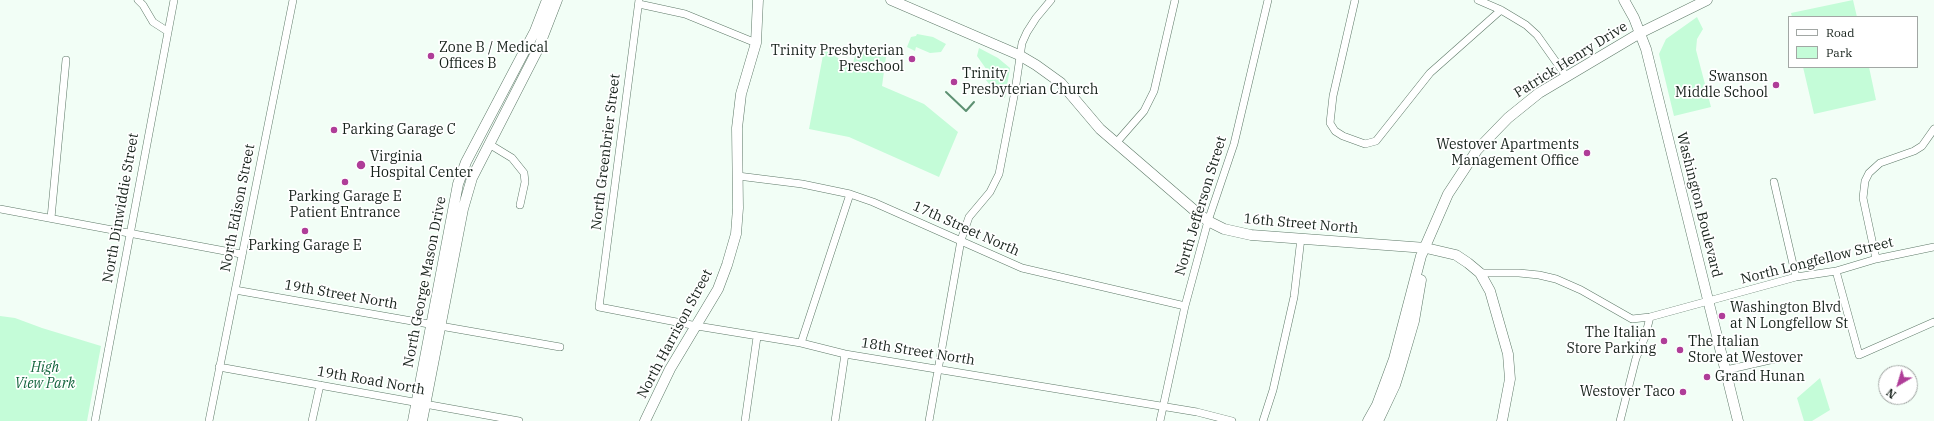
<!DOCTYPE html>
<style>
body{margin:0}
#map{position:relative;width:1934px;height:421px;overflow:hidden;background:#f2fef6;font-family:"IBM Plex Serif",serif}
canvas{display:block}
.legend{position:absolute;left:1788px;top:16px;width:130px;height:52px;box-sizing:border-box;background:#fff;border:1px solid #a2a7a4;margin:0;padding:5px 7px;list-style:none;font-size:12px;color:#17221b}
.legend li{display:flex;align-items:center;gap:8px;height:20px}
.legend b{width:20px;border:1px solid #a2a7a4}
.north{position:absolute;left:1878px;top:365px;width:40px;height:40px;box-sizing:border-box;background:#fff;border:1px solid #a2a7a4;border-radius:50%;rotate:218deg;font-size:11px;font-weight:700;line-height:16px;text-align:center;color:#17221b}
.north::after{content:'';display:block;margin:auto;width:14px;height:18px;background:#af3d98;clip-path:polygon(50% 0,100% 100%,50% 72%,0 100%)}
</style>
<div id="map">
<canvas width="1934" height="421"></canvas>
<ul class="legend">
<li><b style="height:5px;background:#fff"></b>Road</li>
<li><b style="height:11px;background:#c4fcd8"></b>Park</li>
</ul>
<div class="north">N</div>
</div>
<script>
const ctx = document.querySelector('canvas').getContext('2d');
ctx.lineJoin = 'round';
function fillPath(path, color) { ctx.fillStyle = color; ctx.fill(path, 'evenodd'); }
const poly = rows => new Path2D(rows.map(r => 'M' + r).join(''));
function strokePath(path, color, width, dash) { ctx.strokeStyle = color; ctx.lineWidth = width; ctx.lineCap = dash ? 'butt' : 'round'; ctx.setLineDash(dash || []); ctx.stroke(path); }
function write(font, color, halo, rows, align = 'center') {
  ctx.font = font + ' "IBM Plex Serif",serif'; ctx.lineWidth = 3.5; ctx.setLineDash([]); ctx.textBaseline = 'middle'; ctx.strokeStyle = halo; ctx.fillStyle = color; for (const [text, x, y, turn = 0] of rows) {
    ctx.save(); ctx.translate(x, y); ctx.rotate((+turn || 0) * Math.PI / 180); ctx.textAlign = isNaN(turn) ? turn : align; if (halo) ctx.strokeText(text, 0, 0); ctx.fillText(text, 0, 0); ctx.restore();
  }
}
fillPath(poly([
 [1853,0,1857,17,1792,17,1791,13],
 [1697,17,1703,29,1697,39,1696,50,1711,107,1674,116,1659,54,1666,39],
 [917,34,933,37,946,44,941,52,930,53,916,47,915,51,907,47,911,37,916,36],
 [858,46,886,57,882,86,924,104,958,132,939,177,849,137,809,129,824,50,852,66],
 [979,48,998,58,1010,68,1005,98,997,93,985,79,989,73,977,56],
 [1803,67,1869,67,1876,100,1814,114],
 [0,316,15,318,42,328,101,346,87,421,0,421],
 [1820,378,1830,410,1812,421,1804,421,1797,398]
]), '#c4fcd8');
strokePath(poly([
 [946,92,966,111,974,102]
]), '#5d9172', 2);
const street = poly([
 [138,0,143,5,153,22,167,31],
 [639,0,599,307,697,326,801,343,845,354,1197,412,1232,421],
 [1355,0,1333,96,1330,123,1335,131,1343,136,1365,144,1376,141,1430,73,1501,10],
 [1478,0,1501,10,1526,25,1537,35,1566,76],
 [639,4,685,14,756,43],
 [1116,143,1144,111,1154,91,1175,0],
 [489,144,512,158,524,173,525,182,520,205],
 [738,176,802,184,850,194,873,202,1022,268,1185,306],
 [1774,182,1796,277],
 [0,209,241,254],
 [51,218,66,60],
 [1876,259,1863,198,1865,181,1869,173,1880,163,1914,151,1922,146,1934,129],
 [1836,271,1859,355,1934,322],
 [1480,273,1519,273,1539,275,1556,279,1581,290,1632,319,1650,317],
 [235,290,560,347],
 [801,343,850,194],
 [219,367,519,421],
 [1726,370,1779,358],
 [95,421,174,0],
 [209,421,293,0],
 [312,421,320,385],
 [745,421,757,337],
 [835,421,845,354],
 [929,421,961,240,969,217,990,192,999,174,1015,91,1022,43,1027,32,1036,18,1051,0],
 [1160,421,1185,306,1208,221,1234,144,1268,0],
 [1263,421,1273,390,1294,297,1301,238],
 [1620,421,1636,358,1645,337,1650,317,1796,277,1836,271,1876,259,1934,247]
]);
const secondary = poly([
 [891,0,1019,55,1036,65,1061,83,1100,129,1194,210,1208,221,1224,229,1251,235,1426,248,1456,255,1468,263,1480,273,1490,291,1508,354,1510,379,1502,421],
 [1624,0,1634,18,1646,49,1738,421],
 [413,421,458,184,466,162,535,31,547,0],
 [422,421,463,209,472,178,538,49,557,0],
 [645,421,670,369,718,289,727,265,736,234,738,208,737,128,741,94,756,43,758,0],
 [1368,421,1377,405,1394,359,1421,256,1448,194,1477,150,1508,118,1539,93,1640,33,1707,0],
 [1378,421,1395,385,1400,369,1414,321,1421,280]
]);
strokePath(street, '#5e7968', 8);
strokePath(secondary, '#5e7968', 11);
strokePath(street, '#fff', 7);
strokePath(secondary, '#fff', 10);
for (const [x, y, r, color] of [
 [431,56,4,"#af3d98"],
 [912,59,4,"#af3d98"],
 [954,82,4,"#af3d98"],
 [1776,85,4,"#af3d98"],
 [334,130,4,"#af3d98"],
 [1587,153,4,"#af3d98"],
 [361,165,5,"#af3d98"],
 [345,182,4,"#af3d98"],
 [305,231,4,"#af3d98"],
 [1722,316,4,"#af3d98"],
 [1664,341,4,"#af3d98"],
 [1680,350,4,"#af3d98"],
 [1707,377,4,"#af3d98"],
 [1683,392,4,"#af3d98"]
]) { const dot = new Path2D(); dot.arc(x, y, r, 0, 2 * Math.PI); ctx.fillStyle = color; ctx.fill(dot); strokePath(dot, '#fff', 1.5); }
write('14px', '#17221b', '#fff', [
 ["Zone B / Medical",439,48],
 ["Offices B",439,64],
 ["Trinity Presbyterian",904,51,"right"],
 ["Preschool",904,67,"right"],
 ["Trinity",962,74],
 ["Presbyterian Church",962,90],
 ["Swanson",1768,77,"right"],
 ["Middle School",1768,93,"right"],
 ["Parking Garage C",342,130],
 ["Westover Apartments",1579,145,"right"],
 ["Management Office",1579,161,"right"],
 ["Virginia",370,157],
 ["Hospital Center",370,173],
 ["Parking Garage E",345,197,"center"],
 ["Patient Entrance",345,213,"center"],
 ["Parking Garage E",305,246,"center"],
 ["Washington Blvd",1730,308],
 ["at N Longfellow St",1730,324],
 ["The Italian",1656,333,"right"],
 ["Store Parking",1656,349,"right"],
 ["The Italian",1688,342],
 ["Store at Westover",1688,358],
 ["Grand Hunan",1715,377],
 ["Westover Taco",1675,392,"right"]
], 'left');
write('14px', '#17221b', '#fff', [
 ["Patrick Henry Drive",1571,60,-32],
 ["North Greenbrier Street",606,152,-83],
 ["Washington Boulevard",1699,205,76],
 ["North Jefferson Street",1201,206,-73],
 ["North Dinwiddie Street",121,208,-80],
 ["North Edison Street",238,208,-79],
 ["16th Street North",1301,224,5],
 ["17th Street North",966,229,24],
 ["North Longfellow Street",1817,261,-14],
 ["North George Mason Drive",425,282,-79],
 ["19th Street North",341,295,10],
 ["North Harrison Street",675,334,-62],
 ["18th Street North",918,352,9],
 ["19th Road North",371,381,10]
]);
write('italic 14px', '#14653e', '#fff', [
 ["High",45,368],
 ["View Park",45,384]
]);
</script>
